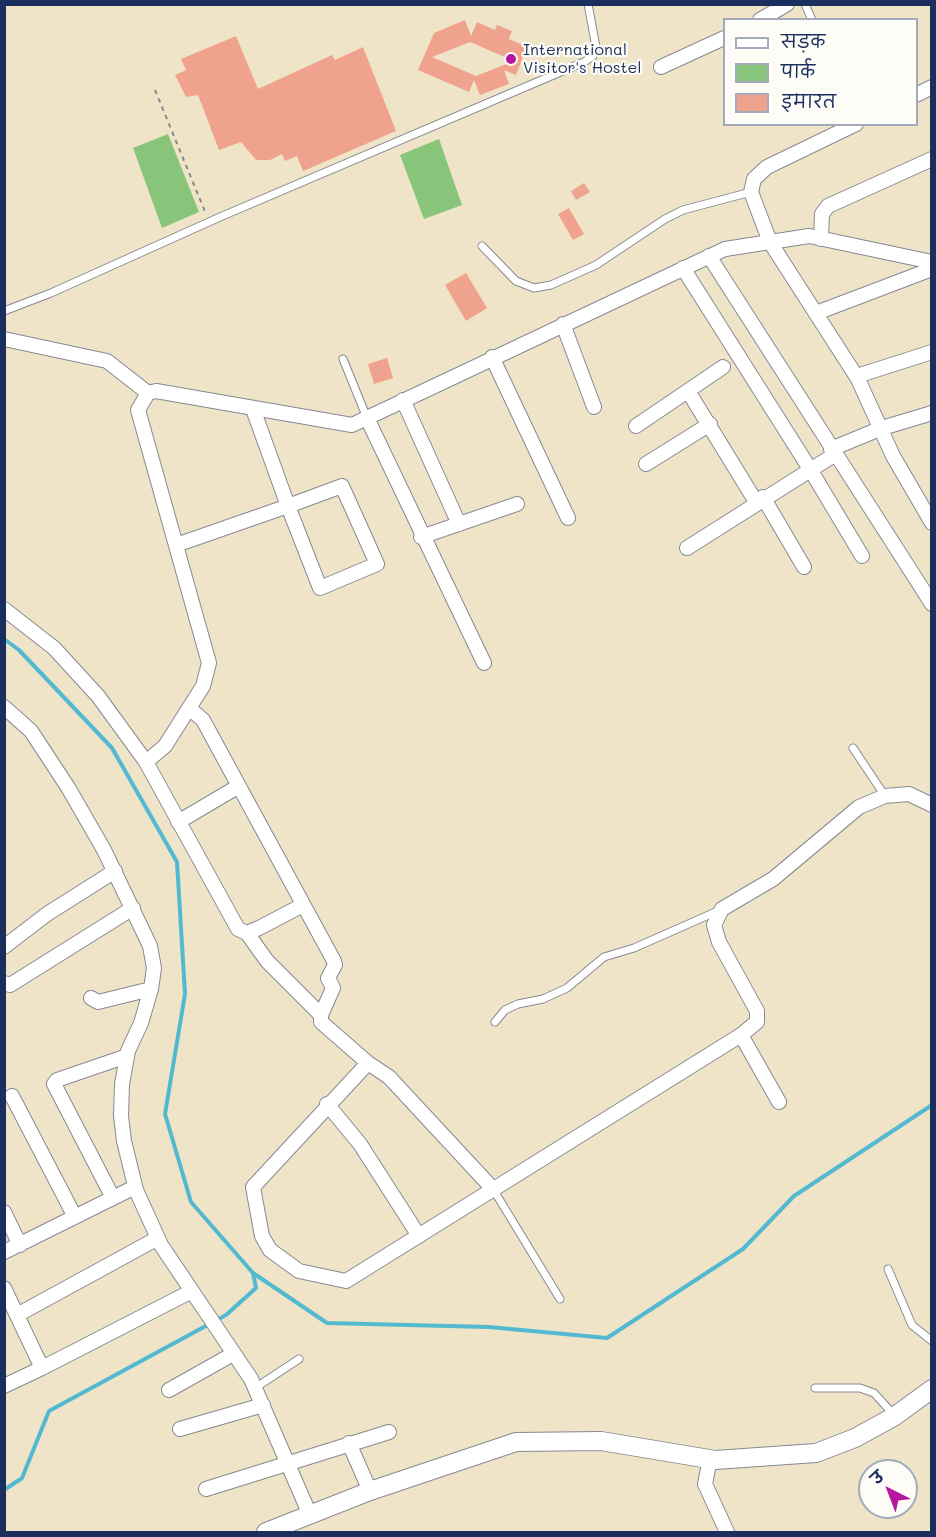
<!DOCTYPE html>
<meta charset="utf-8">
<style>
body{margin:0}
#map{position:relative;width:936px;height:1537px;overflow:hidden;background:#efe4c7;font-family:Mali,"Playpen Sans Deva",sans-serif}
canvas{display:block}
.frame{position:absolute;inset:0;border:6px solid #1b2f5e;pointer-events:none}
.legend{position:absolute;left:723px;top:18px;width:195px;height:108px;box-sizing:border-box;background:#fdfcf7;border:2px solid #a3aaba;margin:0;padding:8px 10px;list-style:none;font-size:18px;color:#1b2f5e}
.legend li{display:flex;align-items:center;gap:12px;height:30px}
.legend b{width:30px;border:2px solid #a3aaba}
.north{position:absolute;left:858px;top:1459px;width:60px;height:60px;box-sizing:border-box;background:#fdfcf7;border:2px solid #a3aaba;border-radius:50%;rotate:318deg;font-size:16px;font-weight:700;line-height:24px;text-align:center;color:#1b2f5e}
.north::after{content:'';display:block;margin:auto;width:21px;height:27px;background:#b5179e;clip-path:polygon(50% 0,100% 100%,50% 72%,0 100%)}
</style>
<div id="map">
<canvas width="936" height="1537"></canvas>
<div class="frame"></div>
<ul class="legend">
<li><b style="height:8px;background:#fff"></b>सड़क</li>
<li><b style="height:16px;background:#88c57b"></b>पार्क</li>
<li><b style="height:16px;background:#efa38e"></b>इमारत</li>
</ul>
<div class="north">उ</div>
</div>
<script>
const ctx = document.querySelector('canvas').getContext('2d');
ctx.lineJoin = 'round';
function fillPath(path, color) { ctx.fillStyle = color; ctx.fill(path, 'evenodd'); }
const poly = rows => new Path2D(rows.map(r => 'M' + r).join(''));
function strokePath(path, color, width, dash) { ctx.strokeStyle = color; ctx.lineWidth = width; ctx.lineCap = dash ? 'butt' : 'round'; ctx.setLineDash(dash || []); ctx.stroke(path); }
function write(font, color, halo, rows, align = 'center') {
  ctx.font = font + ' Mali,sans-serif'; ctx.lineWidth = 4.5; ctx.setLineDash([]); ctx.textBaseline = 'middle'; ctx.strokeStyle = halo; ctx.fillStyle = color; for (const [text, x, y, turn = 0] of rows) {
    ctx.save(); ctx.translate(x, y); ctx.rotate((+turn || 0) * Math.PI / 180); ctx.textAlign = isNaN(turn) ? turn : align; if (halo) ctx.strokeText(text, 0, 0); ctx.fillText(text, 0, 0); ctx.restore();
  }
}
fillPath(poly([
 [168,134,199,212,162,228,133,148],
 [439,139,462,205,424,219,400,155]
]), '#88c57b');
strokePath(poly([
 [4,639,19,650,112,748,177,862,185,994,165,1114,191,1202,253,1273,327,1323,489,1327,607,1338,743,1249,794,1196,932,1105],
 [4,1490,22,1478,49,1411,226,1315,256,1288,253,1273]
]), '#53b9d0', 4);
fillPath(poly([
 [465,20,471,36,477,22,495,30,497,25,512,31,509,39,527,47,516,75,504,70,509,84,480,95,474,80,469,92,418,70,434,33],
 [470,42,514,61,476,76,432,57],
 [236,36,258,89,332,55,335,60,363,47,396,131,303,171,297,156,285,161,282,154,270,160,256,160,241,142,219,150,198,95,186,97,175,75,186,70,181,59],
 [584,183,590,192,576,200,571,191],
 [569,208,584,234,573,240,558,214],
 [466,273,487,308,466,321,445,285],
 [387,358,393,378,374,384,368,364]
]), '#efa38e');
const lane = poly([
 [805,4,812,20],
 [482,246,516,281,534,288,551,285,596,265,665,219,683,210,751,192],
 [4,311,51,293,220,217,584,62,593,56,596,47,588,4],
 [343,359,367,418],
 [853,748,885,796],
 [495,1022,505,1010,518,1004,543,999,567,988,604,957,634,948,720,910],
 [493,1189,560,1299],
 [888,1269,912,1325,932,1341],
 [255,1388,299,1359],
 [815,1388,860,1388,874,1393,895,1416]
]);
const street = poly([
 [760,20,787,4],
 [661,67,724,38],
 [916,95,932,87],
 [856,124,767,167,754,179,751,192,770,242,858,379],
 [821,239,822,214,828,206,932,159],
 [709,256,932,604],
 [683,268,810,469,862,556],
 [816,313,932,269],
 [563,324,594,407],
 [4,339,107,361,148,393],
 [932,352,863,374,858,379,893,456,932,523],
 [492,357,568,518],
 [688,391,756,502],
 [403,400,459,524],
 [367,418,484,663],
 [636,426,723,367],
 [831,449,882,428,932,413],
 [646,464,710,424],
 [342,486,377,564,320,588,288,506,342,486],
 [763,497,804,567],
 [421,537,517,504],
 [176,545,288,506,253,409],
 [687,548,834,455],
 [4,609,54,648,98,696,146,762,165,746,203,686,209,663,138,410,148,393,156,391,352,425,725,249,809,236,932,262],
 [4,707,31,731,69,789,104,850,150,946,154,968,151,989,141,1023,128,1051,122,1084,121,1116,124,1141,136,1190,161,1245,251,1379,310,1515],
 [189,708,203,720,334,961,335,965,328,978,333,988,321,1015,321,1022,368,1063],
 [146,762,238,929,247,933,259,928,303,905],
 [178,822,239,786],
 [247,933,267,961,321,1015],
 [4,947,47,914,115,871],
 [4,983,10,985,133,908],
 [91,998,98,1002,151,989],
 [741,1035,779,1102],
 [12,1096,75,1217],
 [327,1104,360,1144,419,1236],
 [493,1189,389,1077,368,1063,253,1187,262,1236,270,1250,299,1271,346,1281,741,1035,757,1022,757,1011,719,942,714,925,722,909,773,879,859,807,885,796,909,794,932,805],
 [113,1198,54,1084,57,1080,127,1056],
 [4,1212,20,1245],
 [4,1252,135,1187],
 [4,1288,42,1368,190,1292],
 [17,1315,158,1238],
 [4,1386,42,1368],
 [169,1390,233,1354],
 [180,1429,263,1405],
 [349,1443,370,1491],
 [710,1459,705,1484,727,1532],
 [206,1489,389,1432]
]);
const secondary = poly([
 [266,1532,370,1491,516,1442,601,1441,715,1460,816,1453,855,1438,895,1416,932,1389]
]);
strokePath(lane, '#858a92', 9);
strokePath(street, '#858a92', 16);
strokePath(secondary, '#858a92', 20);
strokePath(poly([
 [155,90,206,214]
]), '#858a92', 2, [4.5, 4.5]);
strokePath(lane, '#fff', 7);
strokePath(street, '#fff', 14);
strokePath(secondary, '#fff', 18);
for (const [x, y, r, color] of [
 [511,59,6,"#b5179e"]
]) { const dot = new Path2D(); dot.arc(x, y, r, 0, 2 * Math.PI); ctx.fillStyle = color; ctx.fill(dot); strokePath(dot, '#fdfcf7', 2); }
write('16px', '#1b2f5e', '#fdfcf7', [
 ["International",523,50],
 ["Visitor's Hostel",523,68]
], 'left');
</script>
